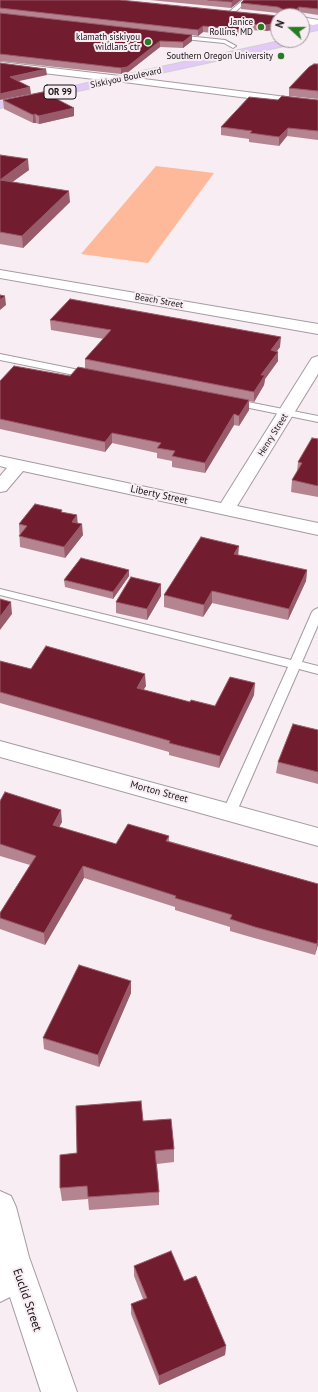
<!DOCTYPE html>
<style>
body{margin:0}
#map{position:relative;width:318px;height:1392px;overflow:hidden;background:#f7edf3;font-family:"PT Sans",sans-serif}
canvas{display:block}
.north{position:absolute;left:270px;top:8px;width:40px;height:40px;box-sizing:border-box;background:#f7edf3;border:1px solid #9d959a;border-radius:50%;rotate:291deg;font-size:11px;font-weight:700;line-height:16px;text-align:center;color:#151214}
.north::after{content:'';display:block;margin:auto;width:14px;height:18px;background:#2a7a24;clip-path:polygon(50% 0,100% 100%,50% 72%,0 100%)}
</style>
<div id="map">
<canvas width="318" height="1392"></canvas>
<div class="north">N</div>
</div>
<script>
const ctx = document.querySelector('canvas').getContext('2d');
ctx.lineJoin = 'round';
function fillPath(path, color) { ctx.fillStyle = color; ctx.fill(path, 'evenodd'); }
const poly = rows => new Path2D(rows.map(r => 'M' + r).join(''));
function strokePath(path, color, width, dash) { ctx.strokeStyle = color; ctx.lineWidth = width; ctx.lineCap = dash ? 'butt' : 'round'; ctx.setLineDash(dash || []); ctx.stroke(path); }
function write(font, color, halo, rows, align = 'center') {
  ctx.font = font + ' "PT Sans",sans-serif'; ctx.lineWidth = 4; ctx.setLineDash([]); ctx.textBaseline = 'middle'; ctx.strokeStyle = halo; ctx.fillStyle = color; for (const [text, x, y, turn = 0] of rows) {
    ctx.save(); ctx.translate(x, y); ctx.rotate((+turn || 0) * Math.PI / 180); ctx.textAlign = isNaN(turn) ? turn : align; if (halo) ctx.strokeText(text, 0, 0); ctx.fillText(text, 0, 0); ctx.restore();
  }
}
fillPath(poly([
 [156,166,214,173,148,263,81,254]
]), '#feb99b');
const service = poly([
 [243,0,248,0,233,14,229,14,229,12,243,0],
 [176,35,225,40,236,46,233,48,224,43,174,38,174,36,176,35],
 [0,354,89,372,93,375,89,378,0,360,0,354],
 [233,399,318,416,318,422,230,404,229,402,233,399],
 [0,589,291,660,312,612,314,610,318,608,318,625,302,662,318,666,318,674,299,669,237,811,235,814,230,816,225,814,223,811,288,667,0,595,0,589]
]);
const minor = poly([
 [302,17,318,20,318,26,302,23,302,17],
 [120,76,318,101,318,107,116,81,115,79,120,76],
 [0,270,318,324,318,334,0,278,0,270],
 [318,356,318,374,237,506,318,523,318,535,23,471,6,491,0,492,0,476,7,468,0,466,0,456,221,503,310,361,312,358,318,356],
 [0,741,318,828,318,846,0,757,0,741],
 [0,1191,11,1196,16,1207,29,1257,77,1392,41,1392,10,1297,0,1302,0,1191]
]);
const tertiary = poly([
 [0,62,120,76,125,79,120,82,0,68,0,62]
]);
const primary = poly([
 [318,24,318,30,302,33,302,27,318,24],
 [302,39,303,40,301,42,298,43,0,108,0,102,285,40,302,39]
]);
strokePath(service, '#a49ba1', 2);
strokePath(minor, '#a49ba1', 2);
strokePath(tertiary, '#a49ba1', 2);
strokePath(primary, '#d0d0d0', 2);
fillPath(service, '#fff');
fillPath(minor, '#fff');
fillPath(tertiary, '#fff');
fillPath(primary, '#e2c9f8');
fillPath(poly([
 [0,0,278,16,279,13,278,13,241,9,241,3,318,0,318,15,299,12,278,16,278,29,266,31,250,30,242,36,203,32,198,36,192,35,192,41,183,48,160,47,127,73,121,74,0,61],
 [150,0,241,0,231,8],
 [318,64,318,99,289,96,289,88],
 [3,100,74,108,74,116,39,124,36,123,33,123,4,109],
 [278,100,318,100,318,140,287,136,279,146,249,142,249,139,221,135,221,127],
 [0,155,29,170,12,182,70,202,23,248,0,244],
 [50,320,280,347,277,351,278,352,278,361,265,379,264,385,254,402,249,401,249,410,239,426,234,425,205,473,172,467,172,461,157,458,157,453,112,443,105,452,0,429,0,381,70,376,85,368,85,359,104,339,51,330],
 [318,439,318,497,291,492,292,480,297,472,298,462],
 [63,512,78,523,83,535,65,558,20,547,19,524],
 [307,570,306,581,288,620,212,603,203,617,164,607,164,595],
 [129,576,113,599,65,587,64,580],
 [161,584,161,596,147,620,116,613,116,602],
 [0,661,31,669,146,686,143,690,190,702,215,706,254,695,219,768,169,755,169,752,0,703],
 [318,730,318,784,276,773,278,762],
 [0,801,62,822,59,827,116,844,169,836,169,841,318,884,318,945,315,955,254,938,230,931,230,927,175,910,175,907,84,878,45,945,0,929,0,913,30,865,0,856],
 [131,993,99,1067,44,1049,43,1038],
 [143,1121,174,1149,174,1162,157,1164,159,1192,159,1205,89,1210,88,1199,62,1201,60,1188,77,1153],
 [134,1266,184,1281,226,1346,225,1355,159,1385,131,1314,131,1304,143,1299,134,1276]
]), '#b48591');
fillPath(poly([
 [234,0,241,0,231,8,232,2],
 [299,7,299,12,295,16,288,16],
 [278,23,278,29,266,31,266,25],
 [250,24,250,30,242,36,242,30],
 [203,26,203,32,198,36,198,30],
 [192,35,192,41,183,48,183,42],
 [160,41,160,47,127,73,121,74,121,68],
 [46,69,47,75,10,83,10,77],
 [30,87,31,94,0,100,0,94],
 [74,108,74,116,39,124,39,116],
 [35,114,36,123,33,123,33,115],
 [288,128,287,136,279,146,279,137],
 [28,159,29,170,0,191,0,180],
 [69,191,70,202,23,248,22,236],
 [5,296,6,305,0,310,0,300],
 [281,337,280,347,270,360,271,350],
 [278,352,278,361,265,379,264,385,254,402,254,392,261,375],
 [249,400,249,410,239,426,239,416],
 [234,414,234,425,205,473,205,463],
 [112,433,112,443,105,452,105,442],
 [77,515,78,527,72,522],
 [82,524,83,535,65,558,64,547],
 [239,546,238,557,234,554],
 [129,570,129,576,113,599,113,592],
 [307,570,306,581,288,620,289,609],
 [161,584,161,596,147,620,147,609],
 [212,591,212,603,203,617,204,605],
 [11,602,12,614,0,630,0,617],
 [145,674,146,686,137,700,137,688],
 [255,683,254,695,219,768,220,756],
 [61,810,62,822,54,836,53,825],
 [83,866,84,878,45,945,44,933],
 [318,939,318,944,315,955,317,944],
 [131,981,131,993,99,1067,98,1055],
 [226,1346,225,1355,159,1385,159,1376]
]), '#995b6a');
const building = poly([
 [0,0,120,0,278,16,280,12,284,10,278,7,241,3,244,0,318,0,318,9,299,7,288,16,278,16,278,23,266,25,250,24,242,30,203,26,198,30,0,8,0,0],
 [208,0,234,0,232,2,208,0],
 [0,13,192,35,183,42,160,41,127,67,121,68,0,54,0,13],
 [0,63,46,69,10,77,30,87,0,94,0,63],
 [314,64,318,64,318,91,289,88,309,67,314,64],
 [43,92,74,108,39,116,35,114,33,115,3,100,43,92],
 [282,96,318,100,318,131,288,128,279,137,250,133,252,131,221,127,249,97,278,100,282,96],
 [0,155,28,159,0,180,0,155],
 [0,180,69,191,22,236,0,232,0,180],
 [0,295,5,296,0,300,0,295],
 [70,299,281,337,271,350,278,352,261,375,265,375,254,392,85,359,111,330,50,320,70,299],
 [14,366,70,376,78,367,249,400,239,416,234,414,205,463,172,456,175,451,157,448,161,443,112,433,105,442,0,419,0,381,14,366],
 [312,438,318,439,318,486,292,480,302,463,298,462,312,438],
 [35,504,62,510,61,512,77,515,72,522,82,524,64,547,19,536,27,526,19,524,35,504],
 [201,537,239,546,234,554,307,570,289,609,212,591,204,605,164,595,201,537],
 [81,558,129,570,113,592,64,580,81,558],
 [131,577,161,584,147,609,116,602,131,577],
 [0,599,11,602,0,617,0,599],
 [46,646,145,674,137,688,190,702,191,700,215,706,230,677,255,683,220,756,169,743,170,741,0,692,0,661,31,669,46,646],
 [293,724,318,730,318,772,278,762,293,724],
 [5,792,61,810,53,825,116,844,128,824,169,836,166,841,318,884,318,939,317,944,255,927,230,919,232,915,175,898,176,896,83,866,44,933,0,918,0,913,36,856,0,844,0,801,5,792],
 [79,965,131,981,98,1055,43,1038,79,965],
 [141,1101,143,1121,171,1119,174,1149,155,1151,159,1192,88,1197,87,1186,60,1188,60,1155,77,1153,76,1106,141,1101],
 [171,1251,184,1281,196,1276,226,1346,159,1376,131,1304,147,1298,134,1266,171,1251]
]);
fillPath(building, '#711d2f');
strokePath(building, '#995b6a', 1);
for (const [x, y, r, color] of [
 [261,27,4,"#2a7a24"],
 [148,42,4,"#2a7a24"],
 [281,56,4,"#2a7a24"]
]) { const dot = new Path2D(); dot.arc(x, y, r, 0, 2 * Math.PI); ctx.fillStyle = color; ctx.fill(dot); strokePath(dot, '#f7edf3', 1.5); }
write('9px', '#151214', '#f7edf3', [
 ["Janice",253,22],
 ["Rollins, MD",253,32],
 ["klamath siskiyou",140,37],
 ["wildlans ctr",140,47],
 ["Southern Oregon University",273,56]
], 'right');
write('9px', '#151214', '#f7edf3', [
 ["Siskiyou Boulevard",126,78,-12],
 ["Beach Street",159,301,10],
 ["Henry Street",273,435,-58]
]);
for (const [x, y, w] of [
 [60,92,32]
]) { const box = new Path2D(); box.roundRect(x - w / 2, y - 7, w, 14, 3); ctx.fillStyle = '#f7edf3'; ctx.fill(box); strokePath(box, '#151214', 1); }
write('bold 9px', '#151214', null, [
 ["OR 99",60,92]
]);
write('10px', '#151214', '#f7edf3', [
 ["Liberty Street",159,495,12],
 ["Morton Street",159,792,15]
]);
write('12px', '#151214', '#f7edf3', [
 ["Euclid Street",27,1300,71]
]);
</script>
